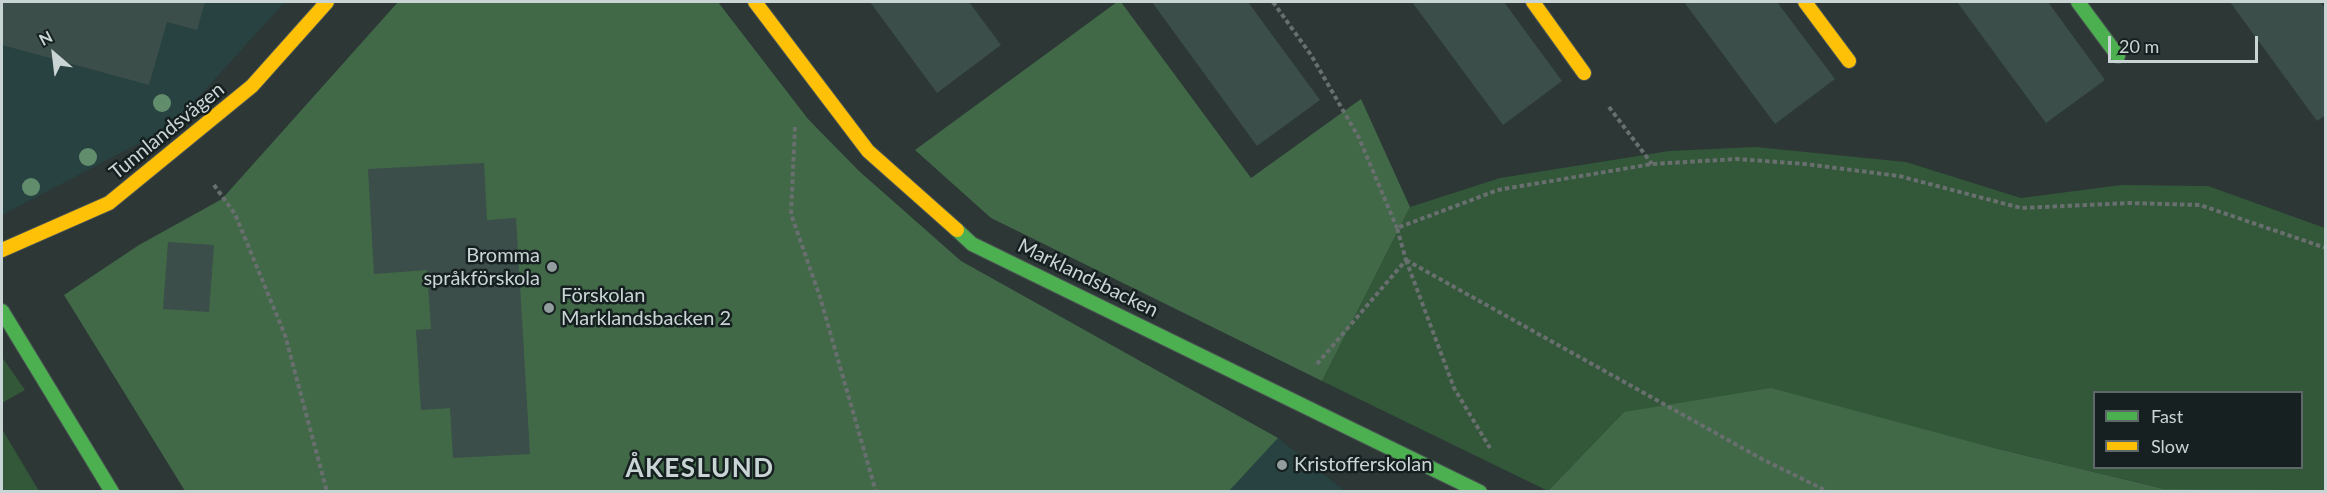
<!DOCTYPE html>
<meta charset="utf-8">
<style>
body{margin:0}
#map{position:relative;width:2327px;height:493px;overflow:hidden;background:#2c3736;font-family:Lato,sans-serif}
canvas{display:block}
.frame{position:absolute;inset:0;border:3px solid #c9d5d4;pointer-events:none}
.legend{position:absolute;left:2093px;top:391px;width:210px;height:78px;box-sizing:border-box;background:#172020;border:2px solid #5e6868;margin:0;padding:8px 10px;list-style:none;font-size:18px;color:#c9d5d4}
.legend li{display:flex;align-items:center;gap:12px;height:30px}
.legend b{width:30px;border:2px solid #5e6868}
.north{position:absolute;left:24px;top:24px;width:60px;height:60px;-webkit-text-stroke:4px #172020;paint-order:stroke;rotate:332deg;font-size:16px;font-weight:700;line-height:24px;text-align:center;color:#c9d5d4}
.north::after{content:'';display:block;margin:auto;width:21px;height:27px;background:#c9d5d4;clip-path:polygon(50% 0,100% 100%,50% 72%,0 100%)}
.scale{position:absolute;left:2108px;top:36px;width:150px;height:27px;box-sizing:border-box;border:3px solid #c9d5d4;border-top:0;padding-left:8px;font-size:18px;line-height:21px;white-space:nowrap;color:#c9d5d4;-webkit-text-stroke:4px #172020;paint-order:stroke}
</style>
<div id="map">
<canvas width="2327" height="493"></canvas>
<div class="frame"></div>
<ul class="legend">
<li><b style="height:8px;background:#4caf50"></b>Fast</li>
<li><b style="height:8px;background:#ffc107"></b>Slow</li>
</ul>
<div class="north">N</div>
<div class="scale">20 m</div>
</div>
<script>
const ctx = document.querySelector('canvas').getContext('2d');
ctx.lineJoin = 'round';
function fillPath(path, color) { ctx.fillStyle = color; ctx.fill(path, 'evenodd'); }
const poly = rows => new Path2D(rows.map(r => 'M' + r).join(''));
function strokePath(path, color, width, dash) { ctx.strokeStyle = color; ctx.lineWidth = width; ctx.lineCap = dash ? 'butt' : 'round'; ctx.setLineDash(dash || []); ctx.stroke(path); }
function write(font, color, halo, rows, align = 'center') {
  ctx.font = font + ' Lato,sans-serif'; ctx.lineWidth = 5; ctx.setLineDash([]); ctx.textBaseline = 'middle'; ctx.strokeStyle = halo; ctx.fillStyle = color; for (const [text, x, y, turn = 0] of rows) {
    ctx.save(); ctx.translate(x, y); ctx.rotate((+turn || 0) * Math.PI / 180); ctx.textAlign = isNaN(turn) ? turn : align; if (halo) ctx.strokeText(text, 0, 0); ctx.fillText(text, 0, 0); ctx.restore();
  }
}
fillPath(poly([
 [2,2,285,2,172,126,2,215],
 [1278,438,1345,491,1229,491]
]), '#274241');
fillPath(poly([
 [1756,147,1906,162,2021,198,2121,185,2208,186,2325,228,2325,491,2164,489,1990,447,1624,412,1548,491,1322,381,1410,207,1500,178,1669,151],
 [2094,392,2302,392,2302,468,2094,468],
 [2,357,25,390,2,403],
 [2,429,39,491,2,491]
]), '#325739');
fillPath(poly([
 [398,2,718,2,808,119,859,171,961,261,1278,438,1229,491,185,491,64,295,139,245,222,199],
 [1117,2,1121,2,1251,178,1361,99,1410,207,1322,381,991,218,915,150],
 [1771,388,1990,447,2164,489,2292,490,2293,491,1548,491,1624,412]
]), '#416948');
fillPath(poly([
 [2,2,205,2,197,30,167,22,149,85,2,45],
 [870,2,969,2,1001,45,937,93],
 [1152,2,1248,2,1320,100,1257,146],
 [1412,2,1504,2,1562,81,1503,125],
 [1684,2,1777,2,1835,79,1775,124],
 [1957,2,2048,2,2105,80,2046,123],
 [2230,2,2320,2,2326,9,2326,115,2317,121],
 [484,163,487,220,516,218,530,454,453,458,450,408,421,410,416,330,431,329,427,270,374,274,368,169],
 [168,242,214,245,209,312,163,309]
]), '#3b4e49');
const fast = poly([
 [2078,2,2118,56],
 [957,230,972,244,1480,492],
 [2,311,112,492]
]);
const slow = poly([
 [755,2,868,151,957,230],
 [1533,2,1584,73],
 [1805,2,1849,61],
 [2,250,109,203,252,86,327,2]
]);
strokePath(fast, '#4b5554', 16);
strokePath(slow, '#4b5554', 16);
strokePath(poly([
 [1273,2,1311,55,1359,138,1397,228],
 [1609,107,1652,164],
 [795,127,791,214,820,297,876,492],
 [214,185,235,214,285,335,327,492],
 [1406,260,1762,459,1829,492],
 [1406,260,1454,388,1490,448],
 [1317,364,1406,260,1397,228,1498,190,1652,164,1737,159,1805,164,1899,176,2021,208,2130,203,2200,205,2326,248]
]), '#686f6e', 4, [4.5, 3]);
strokePath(fast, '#4caf50', 14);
strokePath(slow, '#ffc107', 14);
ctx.fillStyle = '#628d6c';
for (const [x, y] of [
 [162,103],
 [88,157],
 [31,187]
]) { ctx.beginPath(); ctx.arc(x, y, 9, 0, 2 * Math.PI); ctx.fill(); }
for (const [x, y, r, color] of [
 [552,267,6,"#929e9d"],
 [549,308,6,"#929e9d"],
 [1282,465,6,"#929e9d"]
]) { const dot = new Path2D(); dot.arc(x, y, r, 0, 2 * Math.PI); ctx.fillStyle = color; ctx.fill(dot); strokePath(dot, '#172020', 2); }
write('20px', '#c9d5d4', '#172020', [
 ["Tunnlandsvägen",167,131,-39],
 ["Marklandsbacken",1088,278,26]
]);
write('20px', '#c9d5d4', '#172020', [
 ["Bromma",540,256,"right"],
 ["språkförskola",540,279,"right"],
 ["Förskolan",561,296],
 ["Marklandsbacken 2",561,319],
 ["Kristofferskolan",1294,465]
], 'left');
ctx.letterSpacing = '1.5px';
write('bold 26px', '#c9d5d4', '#172020', [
 ["ÅKESLUND",700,469]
]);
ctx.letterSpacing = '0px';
</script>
